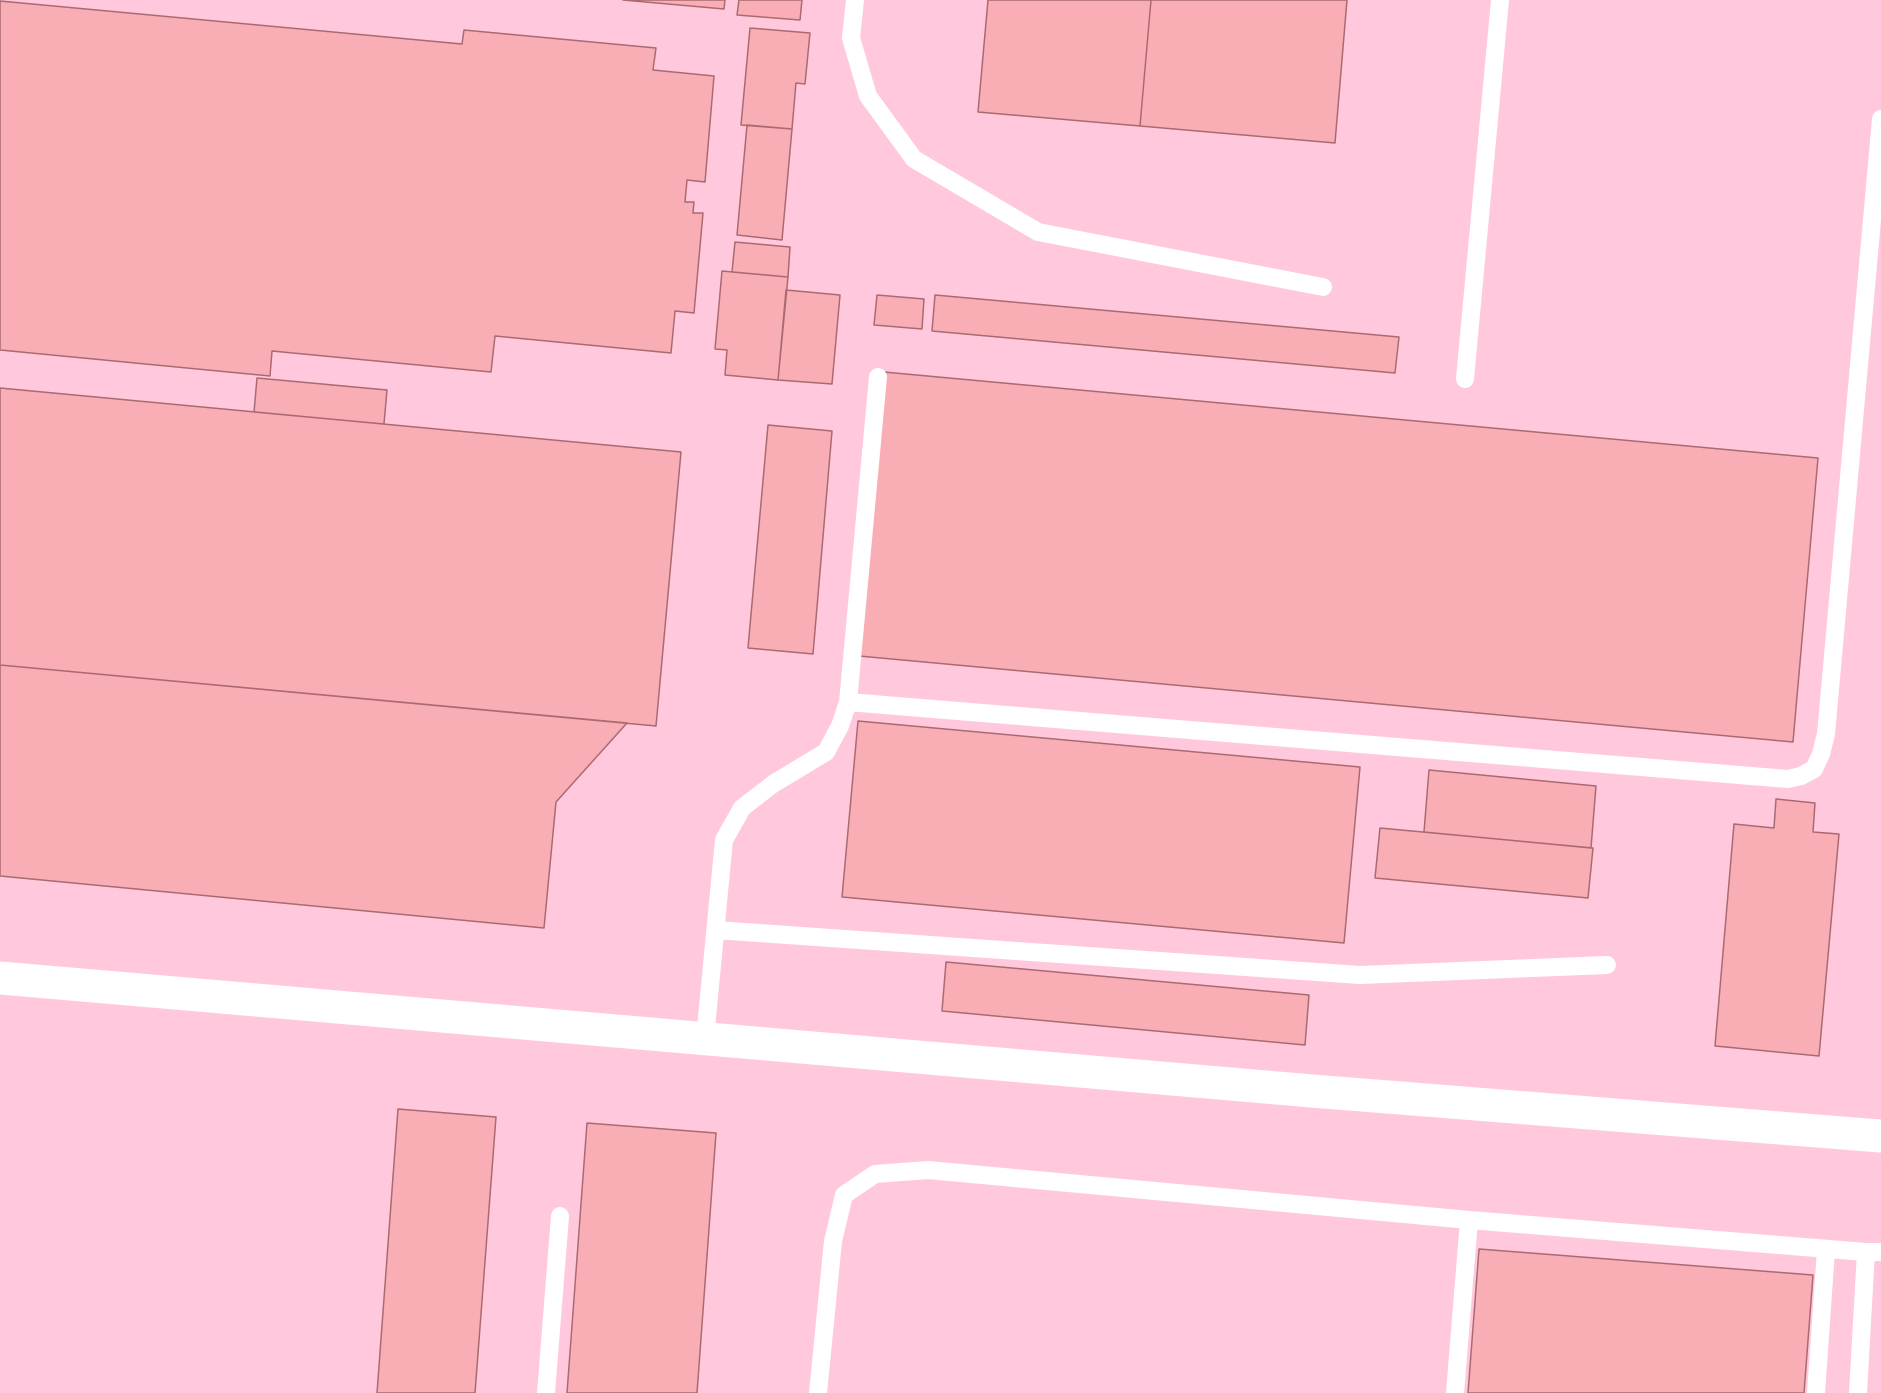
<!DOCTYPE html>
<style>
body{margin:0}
canvas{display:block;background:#ffc8dd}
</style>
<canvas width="1881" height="1393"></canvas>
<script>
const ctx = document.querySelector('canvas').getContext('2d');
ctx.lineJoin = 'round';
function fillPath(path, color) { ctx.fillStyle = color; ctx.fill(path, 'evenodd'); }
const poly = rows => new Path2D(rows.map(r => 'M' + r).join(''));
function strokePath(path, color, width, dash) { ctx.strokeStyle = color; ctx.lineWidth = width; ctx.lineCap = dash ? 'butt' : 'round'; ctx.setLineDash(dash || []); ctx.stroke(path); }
const building = poly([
 [623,0,725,0,724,9,623,0],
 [739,0,802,0,800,20,737,15,739,0],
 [988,0,1151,0,1140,126,978,112,988,0],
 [1151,0,1347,0,1335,143,1140,126,1151,0],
 [0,1,462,44,464,30,656,48,653,70,714,76,705,182,687,180,685,202,694,202,693,213,703,213,694,313,675,311,671,353,495,336,491,372,272,351,270,376,0,350,0,1],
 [750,28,810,33,805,84,796,83,792,129,741,125,750,28],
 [747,125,792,129,782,240,737,235,747,125],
 [735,242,790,247,788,277,732,272,735,242],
 [722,271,788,277,778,380,725,375,727,350,715,349,722,271],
 [786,290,840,295,832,384,778,380,786,290],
 [877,295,924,299,922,329,874,325,877,295],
 [935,295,1399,337,1395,373,932,331,935,295],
 [884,372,1818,458,1793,742,859,656,884,372],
 [257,378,387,390,384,424,254,412,257,378],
 [0,388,681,452,656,726,0,665,0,388],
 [768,425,832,431,813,654,748,648,768,425],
 [0,665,627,723,556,802,544,928,0,876,0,665],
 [858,721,1360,767,1344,943,842,897,858,721],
 [1429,770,1596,786,1591,848,1424,832,1429,770],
 [1776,799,1815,803,1813,832,1839,834,1819,1056,1715,1046,1734,824,1774,828,1776,799],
 [1380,828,1593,848,1588,898,1375,878,1380,828],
 [946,962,1309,995,1305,1045,942,1011,946,962],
 [398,1109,496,1117,475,1393,377,1393,398,1109],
 [587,1123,716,1133,697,1393,567,1393,587,1123],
 [1479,1249,1813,1275,1804,1393,1468,1393,1479,1249]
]);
fillPath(building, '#f8aeb4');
strokePath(building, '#ab6a71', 1.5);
strokePath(poly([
 [855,0,851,38,868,96,914,159,1038,232,1323,287],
 [1465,379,1500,0],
 [848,702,1788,779,1801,776,1814,769,1821,754,1826,734,1881,119],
 [716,930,1360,975,1607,965],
 [705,1038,724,840,742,808,773,784,826,752,840,726,848,702,878,377],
 [546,1393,560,1216],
 [818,1393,833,1241,844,1195,875,1174,928,1170,1469,1220,1866,1252],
 [1455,1393,1469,1220],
 [1816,1393,1826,1250],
 [1858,1393,1866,1252,1881,1252]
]), '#fff', 18);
strokePath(poly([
 [0,978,1312,1091,1881,1136]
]), '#fff', 33);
</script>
